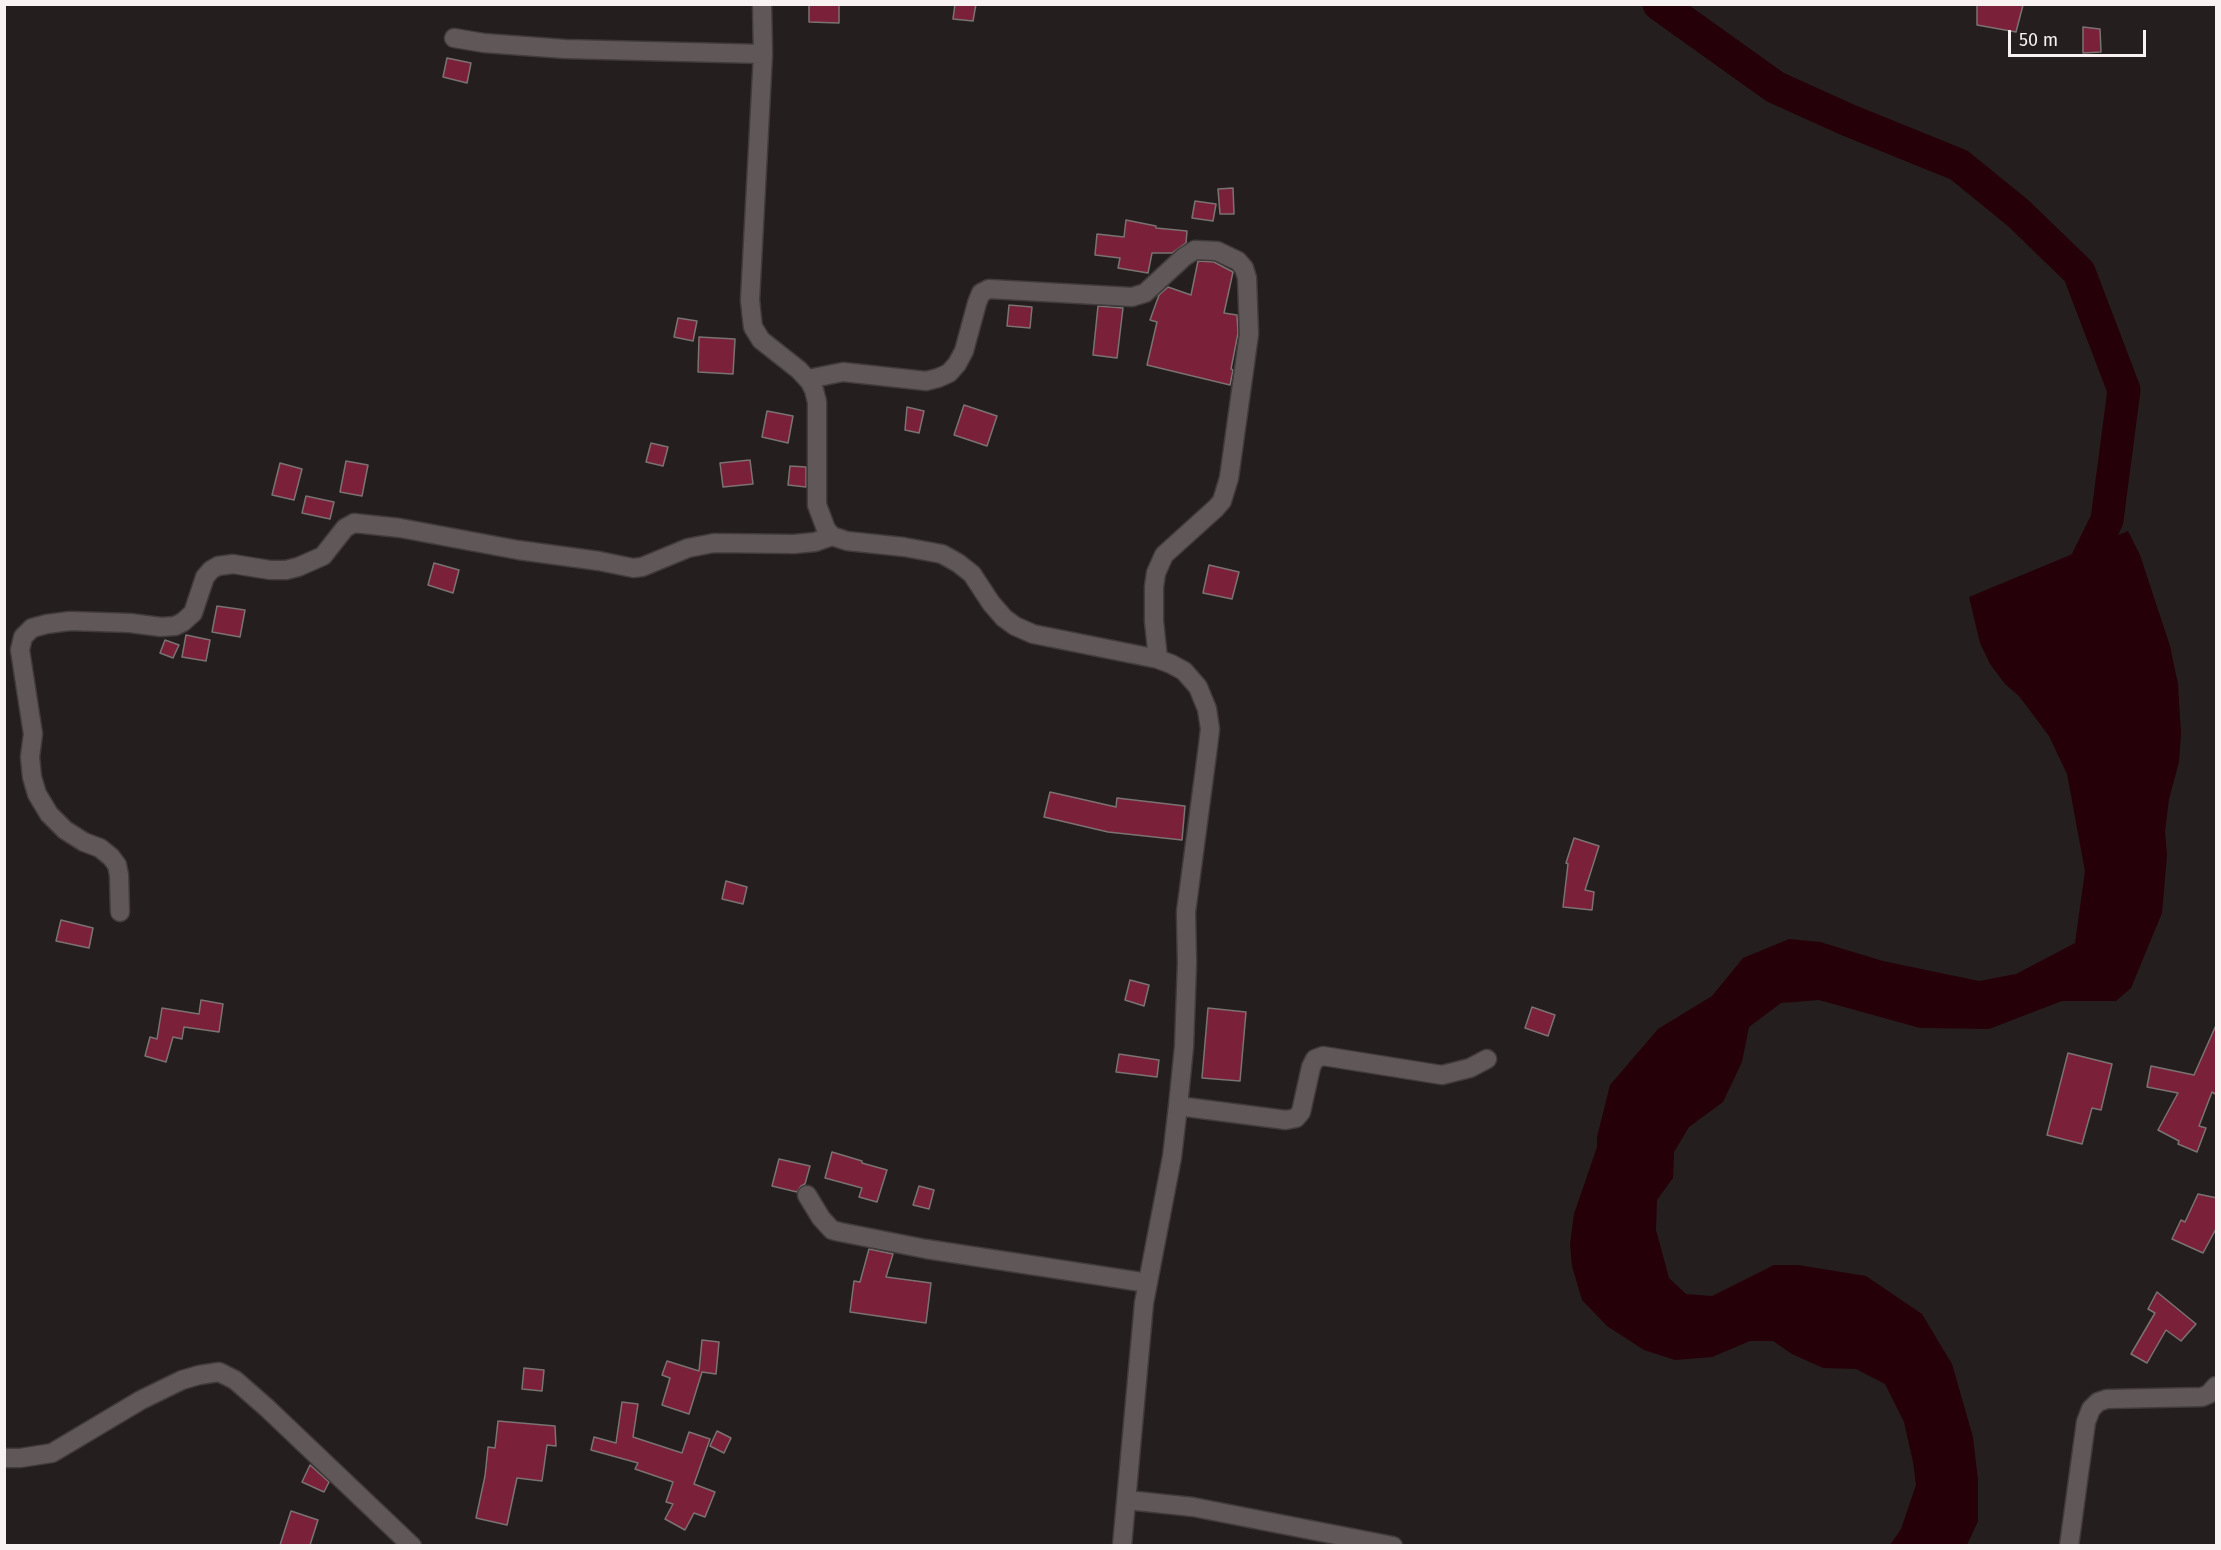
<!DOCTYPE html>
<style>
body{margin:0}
#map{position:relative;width:2221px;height:1550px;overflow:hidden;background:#251e1f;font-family:"Fira Sans",sans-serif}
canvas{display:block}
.frame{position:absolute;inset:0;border:6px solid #f8f2f3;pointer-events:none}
.scale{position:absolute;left:2008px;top:30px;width:138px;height:27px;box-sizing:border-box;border:3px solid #f8f2f3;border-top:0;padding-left:8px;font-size:18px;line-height:21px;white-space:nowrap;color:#f8f2f3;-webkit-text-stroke:4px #251e1f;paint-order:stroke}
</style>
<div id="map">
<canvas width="2221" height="1550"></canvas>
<div class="frame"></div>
<div class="scale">50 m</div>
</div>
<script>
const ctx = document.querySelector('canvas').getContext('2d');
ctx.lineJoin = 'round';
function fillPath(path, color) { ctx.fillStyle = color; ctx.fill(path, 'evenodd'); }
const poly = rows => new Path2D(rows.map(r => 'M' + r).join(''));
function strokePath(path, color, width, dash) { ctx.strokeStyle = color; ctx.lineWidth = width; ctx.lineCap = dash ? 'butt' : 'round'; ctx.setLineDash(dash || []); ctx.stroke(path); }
fillPath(poly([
 [2128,531,2140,555,2170,646,2178,684,2181,734,2179,762,2169,799,2165,832,2167,855,2162,913,2131,988,2116,1001,2062,1001,1989,1029,1920,1028,1819,1000,1781,1003,1749,1027,1742,1062,1723,1102,1689,1127,1674,1152,1673,1178,1657,1200,1656,1230,1669,1278,1686,1294,1712,1296,1774,1265,1798,1265,1866,1276,1922,1314,1952,1364,1973,1437,1978,1480,1978,1521,1967,1545,1890,1545,1901,1529,1916,1485,1913,1462,1904,1422,1885,1384,1856,1369,1823,1368,1792,1354,1773,1341,1750,1341,1712,1357,1675,1360,1644,1350,1607,1326,1582,1300,1572,1266,1570,1244,1574,1214,1597,1147,1597,1137,1610,1085,1658,1029,1712,996,1743,958,1789,939,1820,942,1883,961,1979,981,2016,974,2075,943,2085,871,2067,774,2049,736,2019,696,2005,684,1990,664,1980,643,1969,597]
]), '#260008');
strokePath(poly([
 [1659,4,1775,87,1848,120,1959,165,2018,213,2079,272,2124,390,2107,520,2075,585]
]), '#260008', 33);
const building = poly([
 [809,4,839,4,839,23,809,22,809,4],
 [955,4,976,4,973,21,953,19,955,4],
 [1977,4,2023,5,2016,32,1977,25,1977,4],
 [2083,27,2100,29,2101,52,2083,53,2083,27],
 [447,58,471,63,467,83,443,77,447,58],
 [1233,188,1234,214,1220,214,1218,189,1233,188],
 [1195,201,1216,204,1213,221,1192,218,1195,201],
 [1126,220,1156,226,1156,228,1187,231,1186,243,1172,253,1152,253,1148,273,1118,268,1120,258,1095,255,1097,234,1124,237,1126,220],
 [1198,261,1214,262,1233,272,1224,313,1237,315,1238,333,1231,369,1233,370,1230,385,1147,365,1157,322,1150,320,1159,295,1168,287,1191,295,1198,261],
 [1009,305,1032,307,1030,328,1007,326,1009,305],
 [1098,306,1123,308,1117,358,1093,355,1098,306],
 [678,318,697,321,693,341,674,337,678,318],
 [699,337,735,339,733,374,698,372,699,337],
 [964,405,997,416,987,446,954,435,964,405],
 [907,407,924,411,919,433,905,430,907,407],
 [767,411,793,416,788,443,762,437,767,411],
 [651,443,668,447,663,466,646,462,651,443],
 [750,460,753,484,723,487,720,463,750,460],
 [346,461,368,465,362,496,340,492,346,461],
 [280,463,302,469,294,500,272,495,280,463],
 [790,466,806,467,806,487,788,485,790,466],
 [306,496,334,502,330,519,302,513,306,496],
 [434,563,459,570,453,593,428,585,434,563],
 [1209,565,1239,572,1232,599,1203,593,1209,565],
 [217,606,245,610,240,637,212,632,217,606],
 [186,635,210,640,206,661,182,657,186,635],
 [165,640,179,645,173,658,160,653,165,640],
 [1050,792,1116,807,1117,798,1185,806,1182,840,1108,832,1044,817,1050,792],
 [1574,838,1599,846,1585,890,1594,892,1592,910,1563,907,1568,864,1566,863,1574,838],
 [726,881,747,887,743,904,722,899,726,881],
 [61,920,93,928,89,948,56,941,61,920],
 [1130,980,1149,985,1144,1006,1125,1000,1130,980],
 [201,1000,223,1004,219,1032,184,1027,182,1039,173,1037,166,1062,145,1056,150,1037,157,1039,162,1008,199,1014,201,1000],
 [1532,1007,1555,1015,1548,1036,1525,1028,1532,1007],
 [1208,1008,1246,1012,1240,1081,1202,1078,1208,1008],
 [2217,1023,2217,1095,2212,1092,2199,1126,2206,1128,2197,1152,2178,1144,2179,1141,2158,1130,2178,1093,2147,1087,2151,1066,2194,1075,2217,1023],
 [2068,1053,2112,1064,2101,1110,2092,1108,2082,1144,2047,1135,2068,1053],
 [1119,1054,1159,1060,1157,1077,1116,1072,1119,1054],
 [832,1152,862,1161,862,1163,887,1170,877,1202,859,1197,862,1188,825,1178,832,1152],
 [779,1159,810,1166,805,1184,801,1186,797,1192,772,1186,779,1159],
 [919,1186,934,1190,929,1209,913,1205,919,1186],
 [2198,1194,2217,1198,2217,1227,2203,1253,2172,1239,2181,1220,2185,1222,2198,1194],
 [869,1249,893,1254,886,1277,931,1283,926,1323,850,1312,854,1281,860,1282,869,1249],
 [2157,1292,2196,1324,2181,1341,2166,1330,2147,1363,2131,1354,2155,1313,2148,1309,2157,1292],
 [702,1340,719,1342,716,1374,702,1372,689,1414,662,1405,670,1378,662,1375,667,1361,699,1371,702,1340],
 [524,1368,544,1370,542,1391,522,1389,524,1368],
 [622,1402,638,1404,633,1437,682,1453,689,1432,710,1439,694,1484,715,1492,705,1517,694,1513,685,1530,665,1519,673,1504,666,1502,673,1482,635,1469,638,1463,591,1450,594,1437,616,1443,622,1402],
 [498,1421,555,1426,556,1446,547,1445,542,1481,517,1478,507,1525,476,1518,485,1476,488,1447,495,1448,498,1421],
 [717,1431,731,1438,724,1453,710,1446,717,1431],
 [310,1465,329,1482,324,1492,302,1482,310,1465],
 [291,1511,318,1520,310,1545,280,1545,291,1511]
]);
fillPath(building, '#7a2039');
strokePath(building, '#7b7273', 1.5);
const minor = poly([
 [762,4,763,54,750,300,752,319,753,327,761,340,799,370,810,382,814,390,817,402,817,505,826,529,832,536,847,541,904,547,942,554,958,563,972,574,991,603,1004,618,1015,626,1033,634,1158,659,1171,664,1184,671,1198,687,1207,709,1210,729,1208,746,1186,912,1187,963,1184,1047,1178,1106,1172,1157,1144,1303,1122,1546],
 [454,38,484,43,565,49,763,54],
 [808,379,843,372,926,381,938,378,949,373,957,364,964,351,977,303,981,293,989,289,1132,297,1145,293,1184,257,1195,250,1217,251,1238,261,1244,268,1247,278,1249,334,1229,478,1222,501,1216,508,1164,555,1156,573,1154,587,1154,621,1158,659],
 [120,912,119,875,117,865,111,857,100,848,84,842,65,830,49,814,37,794,32,777,30,757,33,734,20,650,23,637,32,628,47,624,70,621,130,623,161,627,175,626,183,622,193,613,205,577,211,570,218,566,233,564,270,570,286,570,298,567,323,556,345,528,354,523,400,528,518,550,599,561,633,568,642,567,688,548,714,543,794,544,815,542,832,536],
 [1178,1106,1286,1120,1296,1118,1301,1112,1311,1067,1315,1059,1323,1056,1442,1075,1470,1068,1487,1059],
 [807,1195,821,1218,832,1230,840,1232,926,1249,1148,1283],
 [4,1458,20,1458,52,1453,141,1400,182,1380,199,1375,219,1372,235,1380,267,1408,412,1546],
 [1127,1500,1193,1507,1393,1546],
 [2069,1546,2086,1422,2091,1409,2098,1402,2107,1399,2202,1397,2209,1394,2216,1386]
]);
strokePath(minor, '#413b3c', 21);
strokePath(minor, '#605759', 18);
</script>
